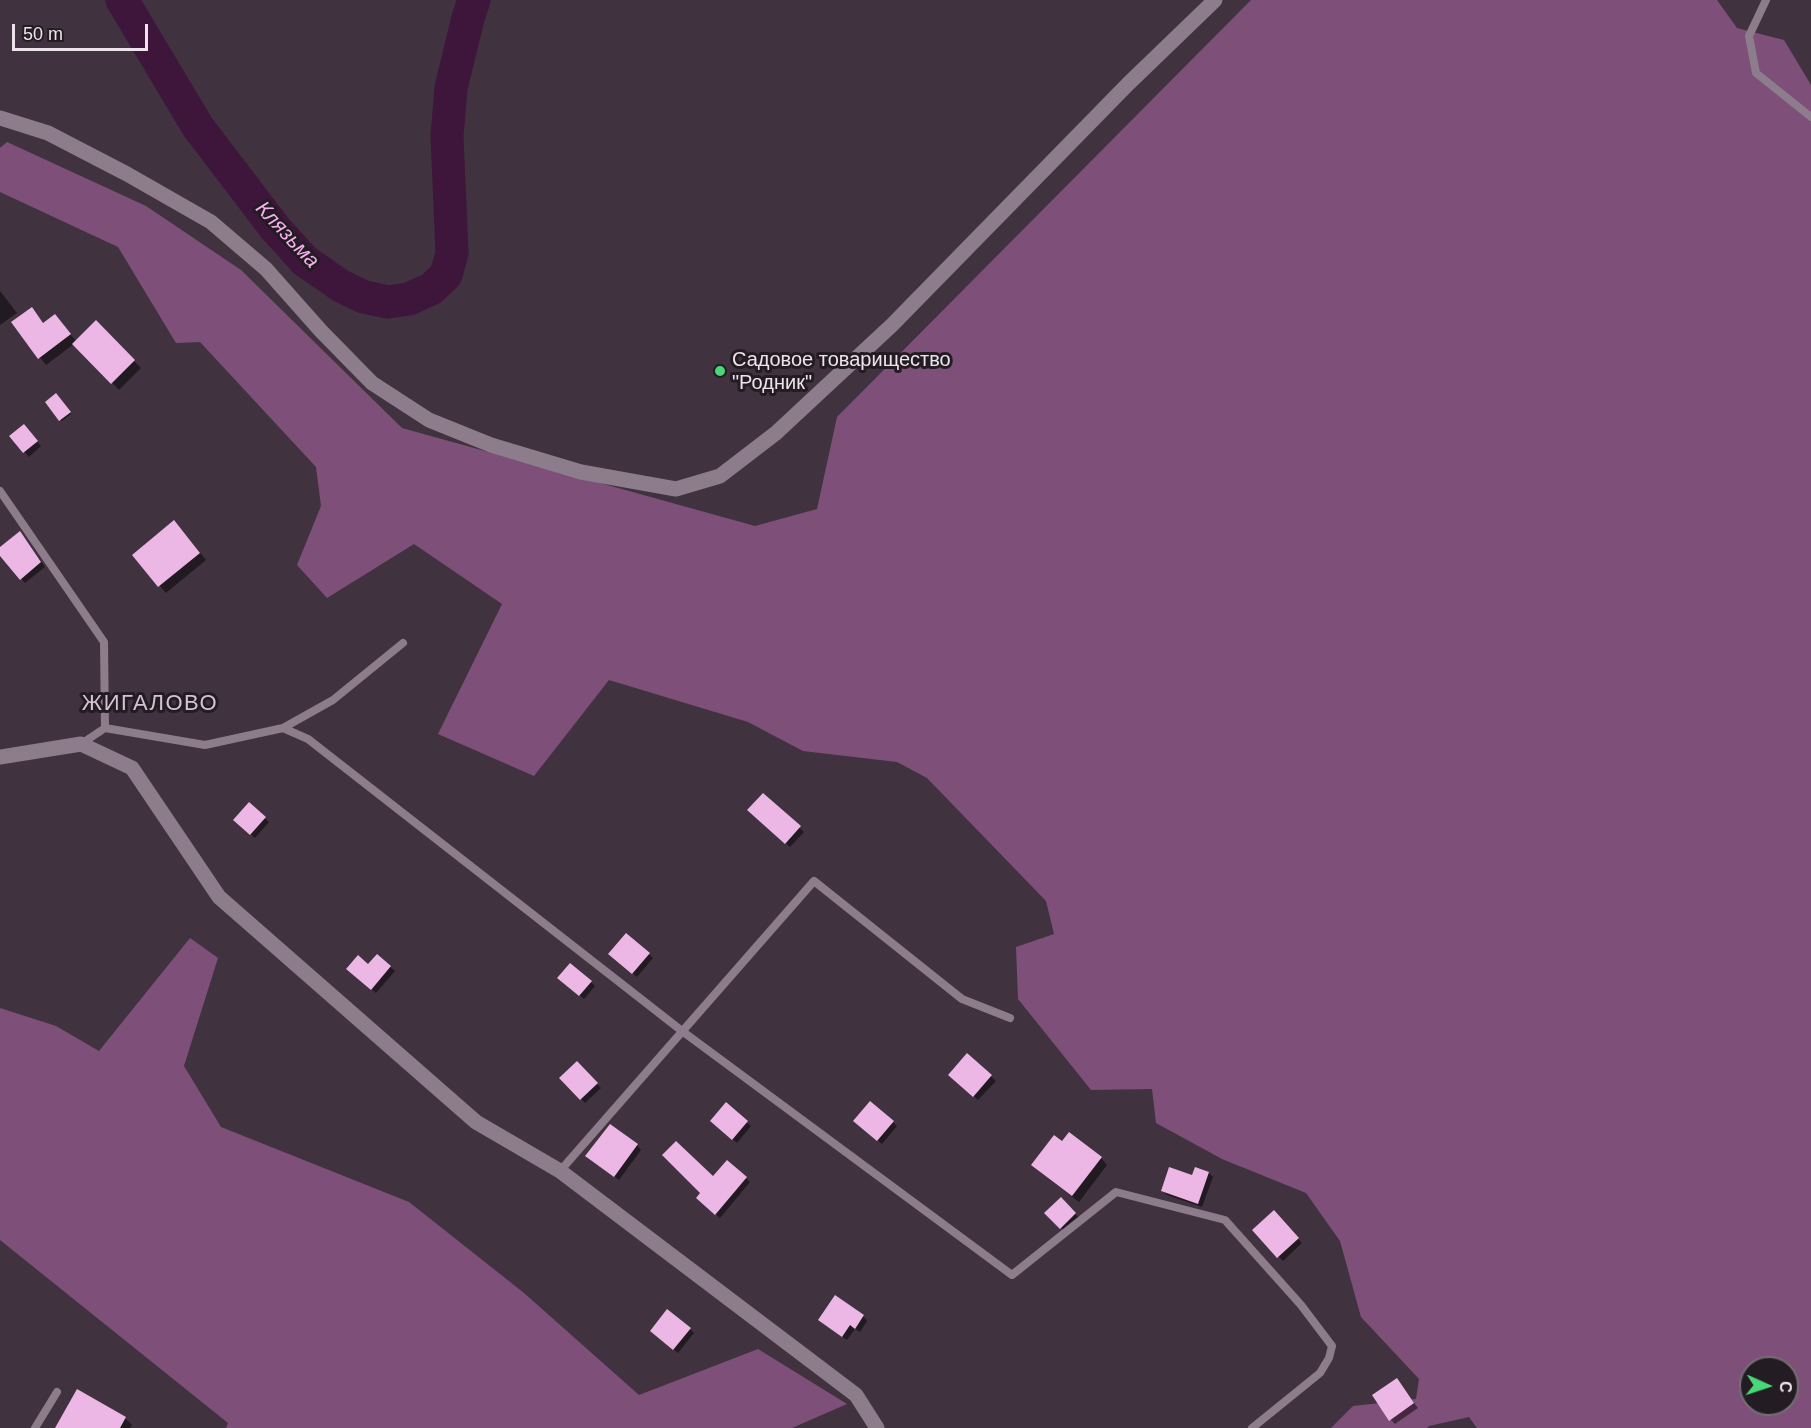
<!DOCTYPE html>
<meta charset="utf-8">
<style>
body{margin:0}
#map{position:relative;width:1811px;height:1428px;overflow:hidden;background:#41323f;font-family:Arial,sans-serif}
canvas{display:block}
.north{position:absolute;left:1739px;top:1356px;width:60px;height:60px;box-sizing:border-box;background:#231d23;border:2px solid #746c73;border-radius:50%;rotate:93deg;font-size:16px;font-weight:700;line-height:24px;text-align:center;color:#ede3eb}
.north::after{content:'';display:block;margin:auto;width:21px;height:27px;background:#4ad777;clip-path:polygon(50% 0,100% 100%,50% 72%,0 100%)}
.scale{position:absolute;left:12px;top:24px;width:136px;height:27px;box-sizing:border-box;border:3px solid #ede3eb;border-top:0;padding-left:8px;font-size:18px;line-height:21px;white-space:nowrap;color:#ede3eb;-webkit-text-stroke:4px #231d23;paint-order:stroke}
</style>
<div id="map">
<canvas width="1811" height="1428"></canvas>
<div class="north">С</div>
<div class="scale">50 m</div>
</div>
<script>
const ctx = document.querySelector('canvas').getContext('2d');
ctx.lineJoin = 'round';
function fillPath(path, color) { ctx.fillStyle = color; ctx.fill(path, 'evenodd'); }
const poly = rows => new Path2D(rows.map(r => 'M' + r).join(''));
function strokePath(path, color, width, dash) { ctx.strokeStyle = color; ctx.lineWidth = width; ctx.lineCap = dash ? 'butt' : 'round'; ctx.setLineDash(dash || []); ctx.stroke(path); }
function write(font, color, halo, rows, align = 'center') {
  ctx.font = font + ' Arial,sans-serif'; ctx.lineWidth = 6; ctx.setLineDash([]); ctx.textBaseline = 'middle'; ctx.strokeStyle = halo; ctx.fillStyle = color; for (const [text, x, y, turn = 0] of rows) {
    ctx.save(); ctx.translate(x, y); ctx.rotate((+turn || 0) * Math.PI / 180); ctx.textAlign = isNaN(turn) ? turn : align; if (halo) ctx.strokeText(text, 0, 0); ctx.fillText(text, 0, 0); ctx.restore();
  }
}
fillPath(poly([
 [1251,0,1717,0,1737,28,1784,40,1811,85,1811,1428,1477,1428,1469,1417,1429,1426,1427,1428,1331,1428,1353,1406,1416,1399,1419,1379,1361,1317,1340,1241,1306,1193,1222,1159,1156,1123,1152,1089,1091,1090,1018,999,1016,947,1054,934,1046,901,927,778,897,762,803,751,748,722,609,680,534,776,438,734,502,604,414,544,327,598,297,565,321,506,316,467,200,342,176,343,118,247,0,192,0,148,7,142,146,206,241,270,402,428,755,526,817,509,837,417],
 [1751,1368,1787,1368,1787,1404,1751,1404],
 [190,938,218,958,184,1066,221,1127,409,1202,524,1293,639,1395,758,1349,847,1404,792,1428,226,1428,228,1423,0,1240,0,1008,56,1026,99,1051]
]), '#7e5079');
fillPath(poly([
 [0,291,17,313,0,325],
 [32,309,44,324,55,316,76,341,96,322,141,368,119,390,74,344,46,365,13,323],
 [56,395,71,414,62,421,47,402],
 [28,431,41,446,29,457,11,437],
 [181,529,206,560,166,593,134,555],
 [24,537,45,567,25,583,0,554,0,549],
 [763,795,804,832,790,847,753,814],
 [249,804,269,822,255,838,235,820],
 [649,954,653,958,637,977,614,958],
 [377,956,395,971,376,993,352,973,369,966],
 [564,982,591,982,595,986,584,999],
 [967,1055,996,1081,978,1100,954,1079],
 [577,1063,601,1088,585,1103,561,1078],
 [726,1104,751,1126,737,1143,716,1125],
 [893,1122,897,1126,882,1144,859,1125],
 [1062,1143,1101,1158,1107,1165,1079,1202,1040,1172],
 [637,1145,641,1150,619,1180,591,1160],
 [1209,1173,1213,1177,1202,1207,1167,1195,1162,1191,1193,1177],
 [746,1178,750,1182,720,1218,702,1202,714,1179],
 [1061,1199,1079,1218,1065,1232,1047,1213],
 [1274,1212,1302,1243,1283,1261,1254,1230],
 [863,1316,867,1321,860,1332,855,1329,847,1340,824,1324],
 [690,1329,694,1333,678,1353,656,1335],
 [1397,1380,1418,1408,1395,1424,1391,1420],
 [125,1418,132,1425,130,1428,56,1428]
]), '#0007');
strokePath(poly([
 [122,0,198,127,275,228,305,261,341,286,364,297,388,302,409,299,431,289,446,275,452,253,447,136,451,88,468,18,474,0]
]), '#3e153b', 33);
fillPath(poly([
 [32,307,43,323,55,314,71,334,38,359,11,322],
 [96,320,135,360,111,384,72,344],
 [56,393,71,412,59,421,45,402],
 [24,424,38,441,23,453,9,436],
 [174,520,200,553,158,587,132,555],
 [20,531,41,562,20,580,0,556,0,547],
 [763,793,801,826,785,844,747,810],
 [249,802,266,817,250,835,233,820],
 [626,933,650,953,632,974,608,954],
 [377,954,391,966,371,990,346,969,358,955,368,964],
 [570,963,592,981,579,996,557,978],
 [967,1053,992,1075,973,1097,948,1075],
 [577,1061,598,1083,580,1100,559,1078],
 [870,1101,894,1121,877,1141,853,1121],
 [726,1102,748,1121,732,1140,710,1121],
 [610,1124,638,1144,614,1177,585,1156],
 [1069,1132,1102,1157,1072,1196,1031,1165,1054,1135,1062,1141],
 [676,1141,713,1176,727,1160,747,1177,715,1215,696,1198,700,1193,662,1155],
 [1169,1167,1192,1175,1195,1167,1209,1172,1198,1204,1161,1191],
 [1061,1197,1076,1213,1060,1229,1044,1213],
 [1274,1210,1299,1238,1277,1258,1252,1230],
 [835,1295,864,1315,855,1329,850,1325,842,1337,818,1320],
 [667,1309,691,1328,673,1350,650,1331],
 [1397,1378,1414,1403,1389,1421,1372,1395],
 [77,1389,126,1417,120,1428,55,1428]
]), '#ecb7e5');
strokePath(poly([
 [1766,0,1749,36,1756,73,1811,117],
 [0,491,104,642,105,728],
 [283,728,308,739,682,1031,1012,1275,1116,1192,1225,1220,1301,1305,1332,1346,1329,1358,1320,1373,1252,1428],
 [81,744,105,728,205,745,283,728,333,700,403,643],
 [560,1171,814,881,962,999,1010,1018],
 [35,1428,57,1392]
]), '#8d7c8b', 8);
strokePath(poly([
 [0,118,48,133,127,174,211,222,266,269,321,331,372,383,429,420,491,445,581,472,676,489,720,476,776,433,892,325,1128,84,1215,0],
 [0,757,81,744,132,768,219,897,476,1122,560,1171,856,1395,877,1428]
]), '#8d7c8b', 15);
for (const [x, y, r, color] of [
 [720,371,6,"#4ad777"]
]) { const dot = new Path2D(); dot.arc(x, y, r, 0, 2 * Math.PI); ctx.fillStyle = color; ctx.fill(dot); strokePath(dot, '#231d23', 2); }
write('20px', '#ede3eb', '#231d23', [
 ["Садовое товарищество",732,360],
 ["\"Родник\"",732,383]
], 'left');
write('italic 21px', '#f7b0ef', '#231d23', [
 ["Клязьма",287,235,47]
]);
ctx.letterSpacing = '1.5px';
write('22px', '#d4c1d1', '#231d23', [
 ["ЖИГАЛОВО",150,704]
]);
ctx.letterSpacing = '0px';
</script>
